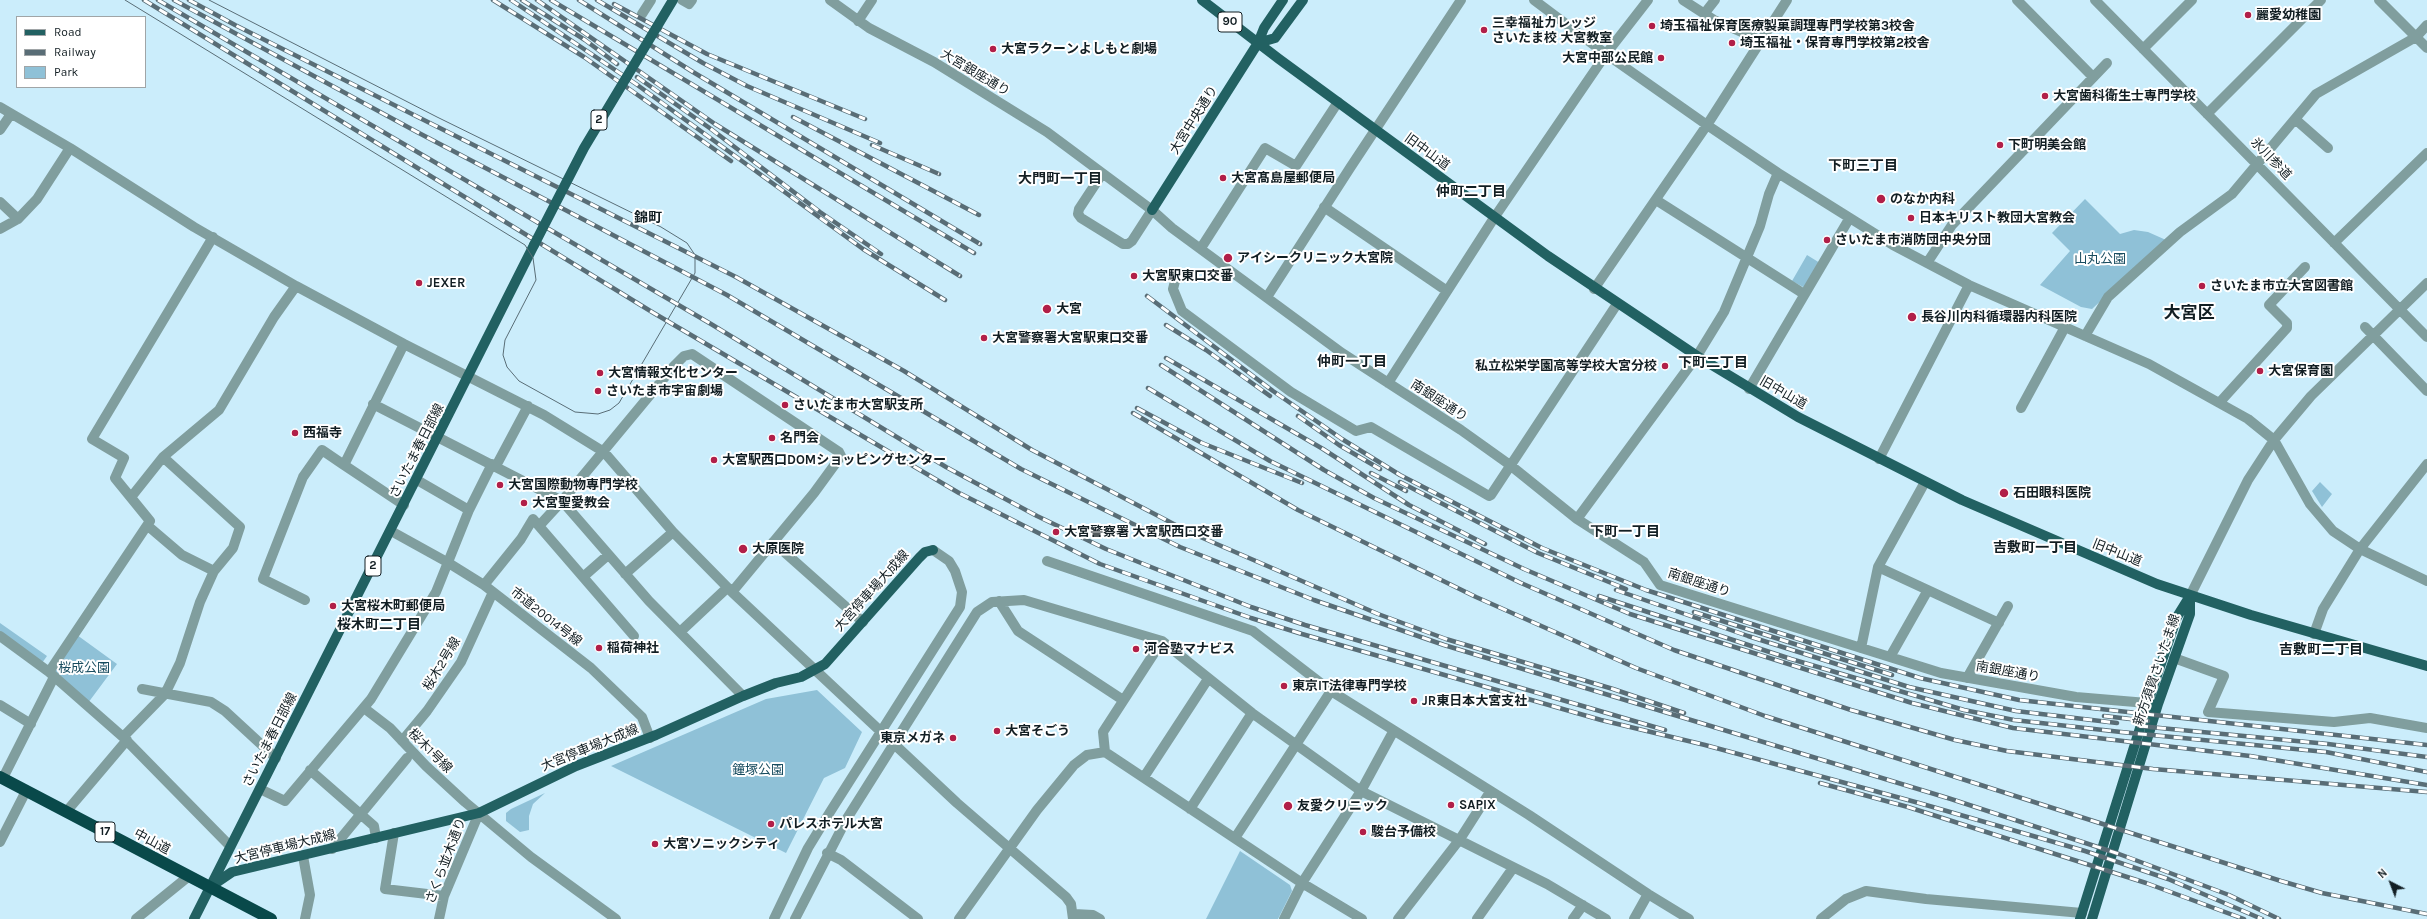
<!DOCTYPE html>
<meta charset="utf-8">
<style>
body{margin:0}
#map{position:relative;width:2427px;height:919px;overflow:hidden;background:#cbedfb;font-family:Karla,sans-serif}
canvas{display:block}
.legend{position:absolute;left:16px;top:16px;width:130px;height:72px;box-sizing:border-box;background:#fff;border:1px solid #a0a5a7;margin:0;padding:5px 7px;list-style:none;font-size:12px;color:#121e23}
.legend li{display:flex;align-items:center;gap:8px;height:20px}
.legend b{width:20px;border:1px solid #a0a5a7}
.north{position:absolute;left:2371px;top:863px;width:40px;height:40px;-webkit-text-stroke:3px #fff;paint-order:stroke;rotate:318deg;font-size:11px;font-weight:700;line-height:16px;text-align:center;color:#121e23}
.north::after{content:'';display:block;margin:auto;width:14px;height:18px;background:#121e23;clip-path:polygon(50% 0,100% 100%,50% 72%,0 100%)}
</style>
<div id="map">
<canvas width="2427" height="919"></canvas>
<ul class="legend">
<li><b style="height:5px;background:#226162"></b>Road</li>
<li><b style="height:5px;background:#596d76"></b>Railway</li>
<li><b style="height:11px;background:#8fc1d7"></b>Park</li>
</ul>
<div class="north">N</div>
</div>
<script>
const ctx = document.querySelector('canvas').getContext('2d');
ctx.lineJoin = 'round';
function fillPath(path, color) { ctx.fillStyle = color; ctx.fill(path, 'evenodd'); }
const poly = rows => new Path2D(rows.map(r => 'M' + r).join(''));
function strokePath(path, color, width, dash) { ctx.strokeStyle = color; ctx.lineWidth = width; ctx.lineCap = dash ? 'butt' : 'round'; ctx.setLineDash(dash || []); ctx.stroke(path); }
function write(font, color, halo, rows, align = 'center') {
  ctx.font = font + ' Karla,"Noto Sans JP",sans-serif'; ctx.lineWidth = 4; ctx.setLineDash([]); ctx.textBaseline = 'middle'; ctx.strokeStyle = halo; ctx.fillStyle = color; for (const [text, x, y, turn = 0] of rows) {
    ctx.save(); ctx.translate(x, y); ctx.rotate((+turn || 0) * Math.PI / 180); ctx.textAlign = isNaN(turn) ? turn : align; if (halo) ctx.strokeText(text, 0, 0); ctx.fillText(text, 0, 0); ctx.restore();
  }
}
fillPath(poly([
 [2085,199,2120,234,2134,230,2148,232,2166,240,2092,309,2081,307,2040,285,2070,251,2052,233],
 [1807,255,1820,263,1805,288,1792,281],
 [2320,482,2332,494,2322,507,2312,491],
 [0,623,47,656,42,663,0,633],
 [77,635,117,664,88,703,52,672],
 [817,690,862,732,845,768,824,778,786,853,611,766,766,699],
 [545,793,533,804,529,816,529,830,520,832,506,821,506,813,511,809],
 [1240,851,1290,885,1292,891,1278,919,1206,919]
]), '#8fc1d7');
strokePath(poly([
 [682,0,689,4,692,0],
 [830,0,869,28,934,62,1047,132,1152,210,1172,228,1342,353,1461,430,1510,465,1577,519,1644,562,1660,585,1941,673,2076,697,2147,703],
 [1534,0,1606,54,1707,125,1778,173,1893,245,1969,285,2149,364,2248,419,2274,440,2310,504,2333,531,2360,549,2427,581],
 [1683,0,1714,20,1762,41],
 [2017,0,2093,77],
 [2095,0,2427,337],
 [2379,0,2427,48],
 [642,14,651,0],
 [1704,14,1715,0],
 [858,21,872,0],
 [2143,49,2192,0],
 [0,107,70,148,194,227,296,286,404,344,544,415,604,452,673,532,732,592,957,803,1066,897,1071,904,1073,919],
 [2207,114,2321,0],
 [2295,119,2328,148],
 [0,130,11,114],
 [1102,174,1079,209,1078,214,1081,218,1123,244,1128,244,1132,241,1152,210],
 [1656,200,1804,294],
 [0,202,18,219],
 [1324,207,1447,291],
 [0,229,18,219,37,199,70,148],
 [2334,243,2427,153],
 [1201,248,1265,148,1296,166,1338,102],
 [1927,263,1952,225,2107,63],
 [1175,281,1173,289,1182,311,1291,392,1356,431,1371,427,1489,496,1491,495,1617,304],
 [1594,289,1707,125,1787,0],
 [1267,297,1350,168,1461,0],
 [2365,327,2427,391],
 [2085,336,2108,297,2180,232,2232,194,2316,94,2416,37,2427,25],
 [1388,383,1494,218,1606,54,1648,0],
 [1749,389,1849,219],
 [2220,402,2287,328,2287,323,2269,305,2305,267],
 [373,404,562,501,674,366,684,356,692,354,839,452,841,456,814,493,732,592],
 [2021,408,2065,327],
 [1879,459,1969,285],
 [344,465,404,505],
 [496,466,528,406],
 [417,480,469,510],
 [132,496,163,457,219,410,274,317,296,286],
 [1577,519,1697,356,1724,312,1760,226,1769,194,1778,173],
 [148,526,182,555,214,571,233,548,240,527,163,457],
 [539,526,634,636],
 [391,531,447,562,484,585,591,668,642,717,650,738],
 [773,542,863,622],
 [1047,561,1253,631,1331,691,1529,815,1648,894,1634,919],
 [1878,567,1999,623],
 [625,574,673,532],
 [583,577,608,555],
 [484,585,521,539,533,519,539,526,562,501,649,601,743,696],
 [2190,596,2248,480,2274,440,2311,396,2427,283],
 [305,600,263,579,303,477,322,450,344,465,404,344],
 [999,601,1018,631,1123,700],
 [680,632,727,588],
 [2314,634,2323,609,2360,549,2427,464],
 [0,636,49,672,123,737,230,846],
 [1162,641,1103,732,1105,752,1302,883,1362,919],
 [1861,648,1878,567,1925,482],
 [1890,657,1928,590],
 [2174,658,2224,676,2208,712,2334,722,2370,718,2427,728],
 [49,672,150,521,115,478,124,458,92,439,213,237],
 [1967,678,2008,606],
 [142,689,211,702,225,711,276,758],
 [0,705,31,724],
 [364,708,390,728,426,766,465,802,531,857,616,919],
 [123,737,165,694,180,663,200,602,214,571],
 [402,741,427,711,461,662,493,592],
 [310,770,374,826,376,838],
 [1144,777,1208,679],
 [3,778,54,677],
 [260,789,285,801,371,699,436,592,469,510,492,464],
 [1190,809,1252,713],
 [66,812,127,740],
 [394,833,385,889,444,896],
 [1235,838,1331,691],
 [0,842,26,791],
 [332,849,407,758],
 [827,853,841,860,918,919],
 [303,856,310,895,305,919],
 [1648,894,1689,919],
 [1074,914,1093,915,1100,919],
 [136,919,189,876],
 [439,919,444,896,479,813],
 [774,919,808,848,830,812,960,607,962,592,955,571,949,561,933,550],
 [795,919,846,820,977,612,992,602,1024,600,1162,641,1252,713,1361,791,1547,884,1606,919],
 [959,919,1037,810,1074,765,1087,755,1105,752],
 [1284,919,1302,883,1361,791,1393,732],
 [1398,919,1460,839,1490,792],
 [1477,919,1513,868],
 [1573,919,1583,905],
 [1821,919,1846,899,1866,891,1926,899,2082,913]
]), '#809e9e', 10);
strokePath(poly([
 [1202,0,1279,59,1548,256,1697,356,1798,417,1962,500,2157,584,2251,615,2427,666],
 [1258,43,1275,38,1303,0],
 [1152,210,1258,43,1264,28,1283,0],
 [210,887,232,872,479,813,576,766,656,735,743,696,776,683,801,677,825,664,919,558,925,552,933,550],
 [194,919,534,245],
 [2080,919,2151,693,2177,617,2190,596],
 [2092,919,2158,704,2190,614,2190,596]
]), '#226162', 10);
strokePath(poly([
 [0,777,271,919]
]), '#09494a', 12);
strokePath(poly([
 [125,0,525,245,533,258,536,280,505,340,503,355,507,367,519,381,575,412,598,414,610,410,619,403,695,273,695,255,687,243,661,227,437,117,209,0]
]), '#596d76', 1);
const rail = poly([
 [144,0,652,312,959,493,1100,564,1251,618,1302,634,1601,720,1705,745,1919,803,2085,851,2168,879,2262,919],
 [158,0,711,324,946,467,1037,516,1106,549,1251,607,1305,625,1665,730],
 [174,0,417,132,727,295,1021,469,1180,547,1314,600,1444,645,1951,799,2119,854,2229,895,2279,919],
 [189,0,235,25,736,277,904,371,1032,450,1189,532,1378,614,1446,639,1613,689,1684,713],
 [493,0,584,57,731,161],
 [511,0,636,84,863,249,945,300],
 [522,0,585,40,617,64],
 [537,0,715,124,960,276],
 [551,0,974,253],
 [579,0,693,72,980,244],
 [597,0,703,63,747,86,880,143],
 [614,4,707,54,865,119],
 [637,77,711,129,820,212,881,254],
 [793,117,979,215],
 [872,145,939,174],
 [1147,296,1273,391,1342,439,1400,475,1542,548,1646,590,1920,678,2019,700,2427,745],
 [1166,325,1206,350,1270,396],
 [1166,358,1323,449,1409,505,1485,544],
 [1161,365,1324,470,1374,498,1524,569,1630,614,1912,703,2013,728,2250,756,2427,785],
 [1148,388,1270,461,1521,583,1674,650,1851,710,1955,740,2007,751,2153,769,2427,792],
 [1137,408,1202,443,1302,483],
 [1133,413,1298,510,1476,597,1636,668,1765,716,2281,881,2322,893,2427,914],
 [1298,416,1339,445,1380,469],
 [1371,473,1406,491],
 [1400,482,1538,553,1626,589],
 [1616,590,1748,636,1909,687,2016,711,2117,723],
 [1599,596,1791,659,1964,710,2014,720,2121,732,2326,752,2427,772],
 [1694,612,1892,675],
 [2104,716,2148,721],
 [2139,726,2328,744,2427,757],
 [1820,783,1908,807,2146,883,2244,919]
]);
strokePath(rail, '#596d76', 4.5);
strokePath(rail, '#fff', 3, [9]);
strokePath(poly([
 [534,245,584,148,673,0]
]), '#226162', 10);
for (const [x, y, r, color] of [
 [2248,15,4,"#b11f48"],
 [1652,26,4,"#b11f48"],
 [1484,30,4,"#b11f48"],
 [1732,43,4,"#b11f48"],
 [993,49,4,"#b11f48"],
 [1661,58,4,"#b11f48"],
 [2045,96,4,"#b11f48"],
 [2000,145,4,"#b11f48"],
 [1223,178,4,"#b11f48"],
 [1881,199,5,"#b11f48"],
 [1911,218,4,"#b11f48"],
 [1827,240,4,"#b11f48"],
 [1228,258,5,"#b11f48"],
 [1134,276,4,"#b11f48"],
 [419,283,4,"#b11f48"],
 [2202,286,4,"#b11f48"],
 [1047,309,5,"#b11f48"],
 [1912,317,5,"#b11f48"],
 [984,338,4,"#b11f48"],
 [1665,366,4,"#b11f48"],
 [2260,371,4,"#b11f48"],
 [600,373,4,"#b11f48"],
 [598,391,4,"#b11f48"],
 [785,405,4,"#b11f48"],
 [295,433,4,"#b11f48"],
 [772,438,4,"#b11f48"],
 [714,460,4,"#b11f48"],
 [500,485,4,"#b11f48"],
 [2004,493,5,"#b11f48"],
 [524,503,4,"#b11f48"],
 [1056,532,4,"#b11f48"],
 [743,549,5,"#b11f48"],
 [333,606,4,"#b11f48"],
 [599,648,4,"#b11f48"],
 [1136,649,4,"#b11f48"],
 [1284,686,4,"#b11f48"],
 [1414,701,4,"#b11f48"],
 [997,731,4,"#b11f48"],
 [953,738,4,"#b11f48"],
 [1451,805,4,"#b11f48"],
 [1288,806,5,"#b11f48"],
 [771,824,4,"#b11f48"],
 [1363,832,4,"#b11f48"],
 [655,844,4,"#b11f48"]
]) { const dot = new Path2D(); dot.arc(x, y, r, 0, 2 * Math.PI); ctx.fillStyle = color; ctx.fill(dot); strokePath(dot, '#fff', 1.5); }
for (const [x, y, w] of [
 [1230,22,24],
 [599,120,16],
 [373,566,16],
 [105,832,20]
]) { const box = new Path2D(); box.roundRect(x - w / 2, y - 10, w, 20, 3); ctx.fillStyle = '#fff'; ctx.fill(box); strokePath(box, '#121e23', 1); }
write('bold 12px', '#121e23', null, [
 ["90",1230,22],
 ["2",599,120],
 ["2",373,566],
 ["17",105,832]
]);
write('bold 13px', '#121e23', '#fff', [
 ["麗愛幼稚園",2256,15],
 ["三幸福祉カレッジ",1492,23],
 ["さいたま校 大宮教室",1492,38],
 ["埼玉福祉保育医療製菓調理専門学校第3校舎",1660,26],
 ["埼玉福祉・保育専門学校第2校舎",1740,43],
 ["大宮ラクーンよしもと劇場",1001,49],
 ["大宮中部公民館",1653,58,"right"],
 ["大宮歯科衛生士専門学校",2053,96],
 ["下町明美会館",2008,145],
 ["大宮髙島屋郵便局",1231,178],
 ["のなか内科",1890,199],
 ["日本キリスト教団大宮教会",1919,218],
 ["さいたま市消防団中央分団",1835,240],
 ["アイシークリニック大宮院",1237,258],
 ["大宮駅東口交番",1142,276],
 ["JEXER",427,283],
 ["さいたま市立大宮図書館",2210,286],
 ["大宮",1056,309],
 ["長谷川内科循環器内科医院",1921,317],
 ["大宮警察署大宮駅東口交番",992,338],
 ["私立松栄学園高等学校大宮分校",1657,366,"right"],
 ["大宮保育園",2268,371],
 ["大宮情報文化センター",608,373],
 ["さいたま市宇宙劇場",606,391],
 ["さいたま市大宮駅支所",793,405],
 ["西福寺",303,433],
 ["名門会",780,438],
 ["大宮駅西口DOMショッピングセンター",722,460],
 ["大宮国際動物専門学校",508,485],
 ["石田眼科医院",2013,493],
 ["大宮聖愛教会",532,503],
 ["大宮警察署 大宮駅西口交番",1064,532],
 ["大原医院",752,549],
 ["大宮桜木町郵便局",341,606],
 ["稲荷神社",607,648],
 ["河合塾マナビス",1144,649],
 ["東京IT法律専門学校",1292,686],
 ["JR東日本大宮支社",1422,701],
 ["大宮そごう",1005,731],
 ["東京メガネ",945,738,"right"],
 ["SAPIX",1459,805],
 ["友愛クリニック",1297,806],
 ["パレスホテル大宮",779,824],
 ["駿台予備校",1371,832],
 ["大宮ソニックシティ",663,844]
], 'left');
write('13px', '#121e23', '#fff', [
 ["大宮銀座通り",975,73,31],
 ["大宮中央通り",1194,120,-58],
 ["旧中山道",1427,152,36],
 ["氷川参道",2271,159,46],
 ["旧中山道",1783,393,30],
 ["南銀座通り",1439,401,33],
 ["さいたま春日部線",417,451,-63],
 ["旧中山道",2117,553,22],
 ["南銀座通り",1699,583,18],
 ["大宮停車場大成線",872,591,-48],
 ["市道20014号線",546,617,38],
 ["桜木2号線",442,664,-59],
 ["新方須賀さいたま線",2157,670,-71],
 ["南銀座通り",2008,672,10],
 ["さいたま春日部線",270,740,-63],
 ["大宮停車場大成線",590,748,-22],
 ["桜木1号線",430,751,45],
 ["中山道",152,842,28],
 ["大宮停車場大成線",285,847,-14],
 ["さくら並木通り",446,861,-69]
]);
write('13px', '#184c5f', '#fff', [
 ["山丸公園",2100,259],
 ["桜成公園",84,668],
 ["鐘塚公園",758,770]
]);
write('bold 14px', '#121e23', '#fff', [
 ["下町三丁目",1863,166],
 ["大門町一丁目",1060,179],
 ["仲町二丁目",1471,192],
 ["錦町",648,218],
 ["仲町一丁目",1352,362],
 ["下町二丁目",1713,363],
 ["下町一丁目",1625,532],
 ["吉敷町一丁目",2035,548],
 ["桜木町二丁目",379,625],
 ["吉敷町二丁目",2321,650]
]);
write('bold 17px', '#121e23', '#fff', [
 ["大宮区",2189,313]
]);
</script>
